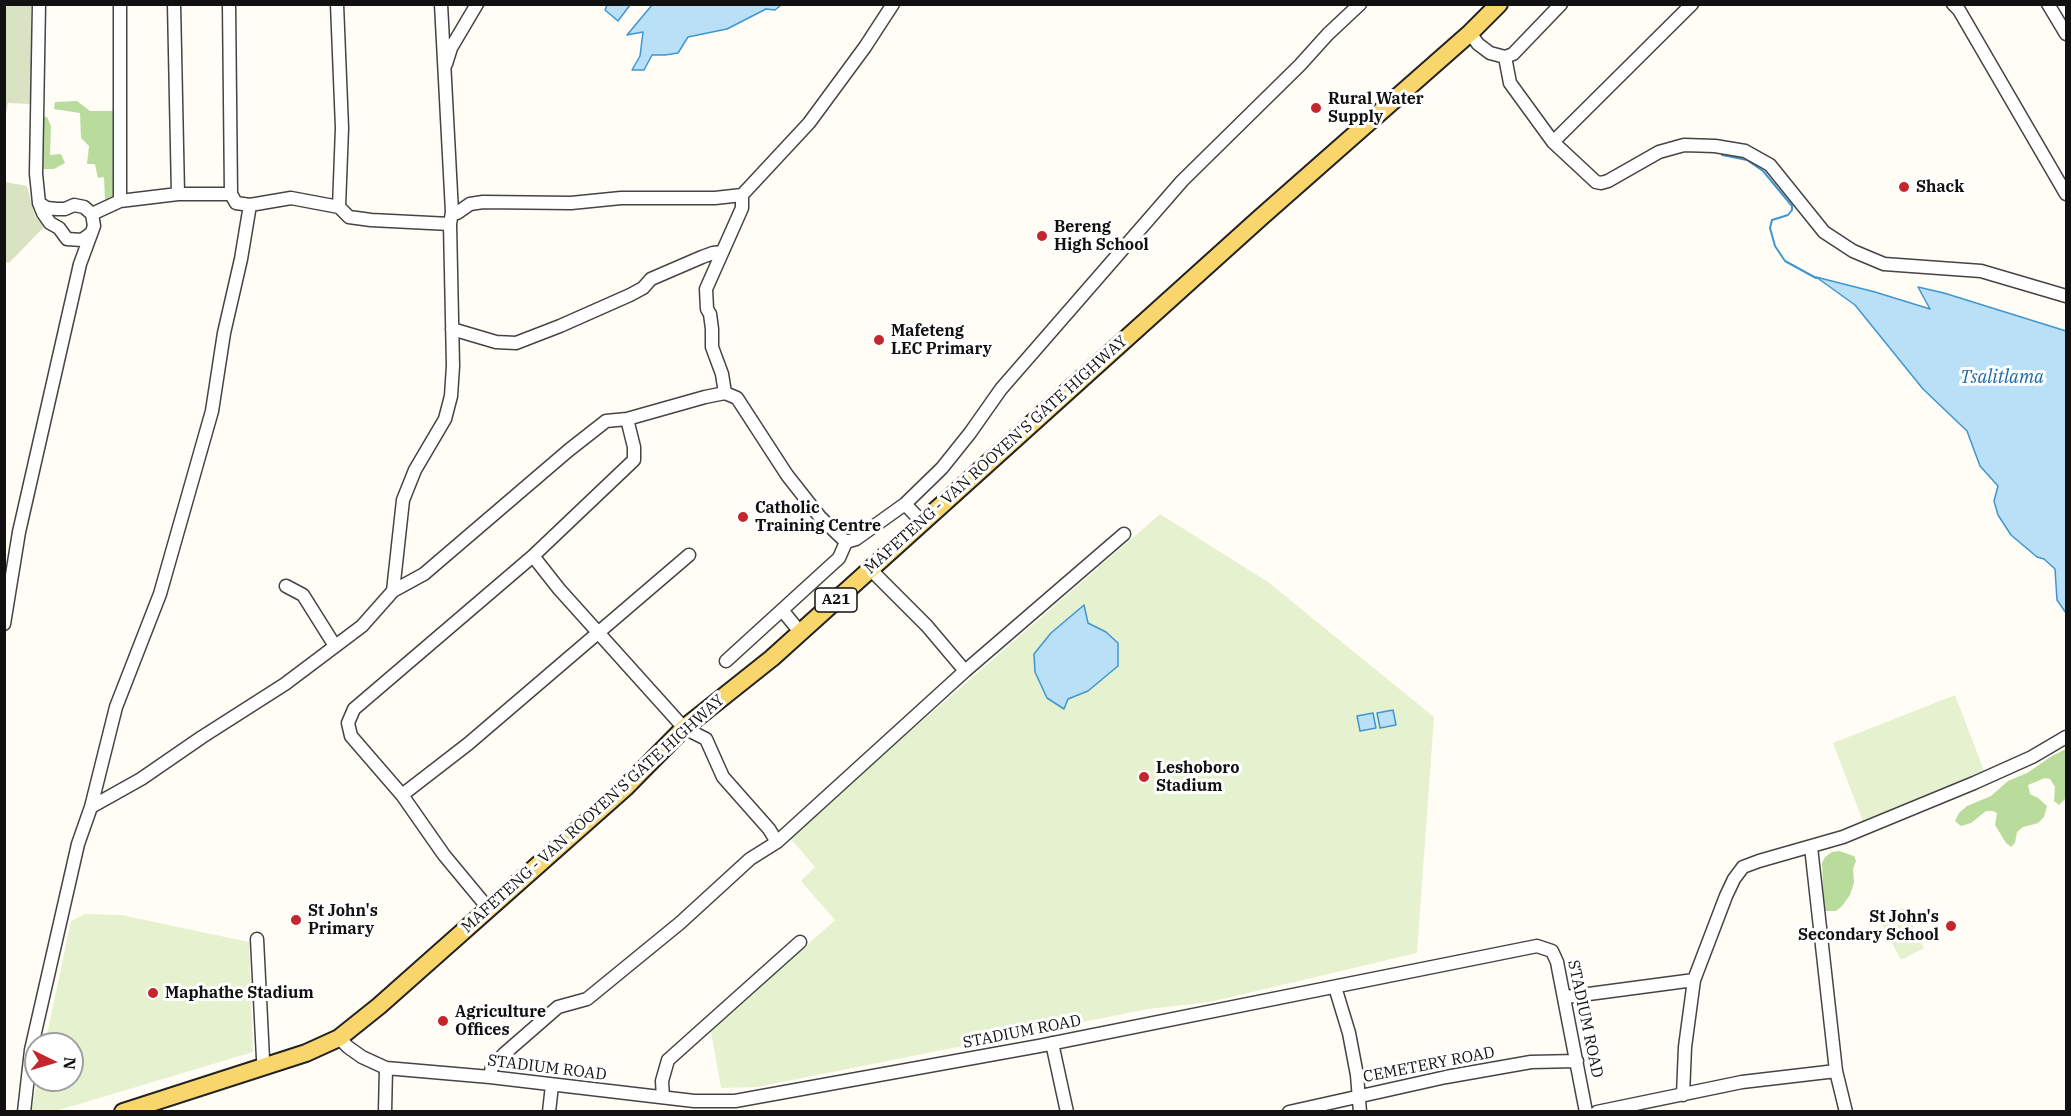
<!DOCTYPE html>
<style>
body{margin:0}
#map{position:relative;width:2071px;height:1116px;overflow:hidden;background:#fffdf5;font-family:"IBM Plex Serif",serif}
canvas{display:block}
.frame{position:absolute;inset:0;border:6px solid #111;pointer-events:none}
.north{position:absolute;left:24px;top:1032px;width:60px;height:60px;box-sizing:border-box;background:#fff;border:2px solid #a0a0a0;border-radius:50%;rotate:95deg;font-size:16px;font-weight:700;line-height:24px;text-align:center;color:#111}
.north::after{content:'';display:block;margin:auto;width:21px;height:27px;background:#c4262e;clip-path:polygon(50% 0,100% 100%,50% 72%,0 100%)}
</style>
<div id="map">
<canvas width="2071" height="1116"></canvas>
<div class="frame"></div>
<div class="north">N</div>
</div>
<script>
const ctx = document.querySelector('canvas').getContext('2d');
ctx.lineJoin = 'round';
function fillPath(path, color) { ctx.fillStyle = color; ctx.fill(path, 'evenodd'); }
const poly = rows => new Path2D(rows.map(r => 'M' + r).join(''));
function strokePath(path, color, width, dash) { ctx.strokeStyle = color; ctx.lineWidth = width; ctx.lineCap = dash ? 'butt' : 'round'; ctx.setLineDash(dash || []); ctx.stroke(path); }
function write(font, color, halo, rows, align = 'center') {
  ctx.font = font + ' "IBM Plex Serif",serif'; ctx.lineWidth = 6; ctx.setLineDash([]); ctx.textBaseline = 'middle'; ctx.strokeStyle = halo; ctx.fillStyle = color; for (const [text, x, y, turn = 0] of rows) {
    ctx.save(); ctx.translate(x, y); ctx.rotate((+turn || 0) * Math.PI / 180); ctx.textAlign = isNaN(turn) ? turn : align; if (halo) ctx.strokeText(text, 0, 0); ctx.fillText(text, 0, 0); ctx.restore();
  }
}
fillPath(poly([
 [77,101,90,111,113,111,115,195,105,200,104,177,98,178,95,164,87,164,89,146,81,138,80,113,54,109,55,102],
 [44,117,47,117,51,126,50,155,61,154,65,163,54,169,41,169],
 [2066,749,2066,798,2059,805,2054,801,2055,787,2050,779,2045,778,2028,785,2030,794,2038,798,2047,806,2044,817,2038,823,2023,827,2017,832,2015,843,2011,847,2006,843,1995,825,1997,813,1993,811,1986,811,1971,823,1961,826,1955,821,1959,813,1967,806,1991,796,2008,781,2027,773,2052,756],
 [1839,851,1854,856,1856,861,1853,869,1854,882,1850,895,1842,906,1836,911,1824,911,1822,863,1825,857,1832,852]
]), '#b9dc9c');
fillPath(poly([
 [5,4,31,5,31,87,30,104,8,103,5,118],
 [5,182,27,186,35,216,45,226,9,263,5,262]
]), '#d9e3c4');
fillPath(poly([
 [1160,514,1268,582,1434,717,1417,953,1210,1002,1148,1009,757,1087,721,1088,711,1031,835,920,801,881,815,867,789,837],
 [1955,695,1985,773,1863,821,1833,743],
 [1903,908,1924,948,1901,960,1880,920],
 [85,914,121,915,249,942,253,1052,56,1111,31,1111,38,1080,72,1080,72,1044,45,1044,71,921]
]), '#e6f2cf');
const water = poly([
 [607,5,607,4,630,5,618,21,605,10,607,5],
 [652,5,652,4,781,5,775,10,766,9,727,29,688,37,678,53,665,55,652,55,644,70,632,70,640,56,643,32,627,35,652,5],
 [1816,277,1875,292,1930,309,1918,287,1944,293,2066,331,2066,613,2057,600,2055,569,2044,559,2037,557,2011,535,1998,515,1994,501,1998,486,1980,466,1967,431,1923,389,1855,305,1816,277],
 [1084,605,1088,623,1106,632,1118,643,1118,666,1088,691,1068,699,1064,709,1047,698,1035,672,1034,654,1051,633,1084,605],
 [1393,710,1396,725,1380,728,1377,713,1393,710],
 [1373,713,1376,728,1360,731,1357,716,1373,713]
]);
fillPath(water, '#b9e0f7');
strokePath(water, '#3f96cf', 1.5);
strokePath(poly([
 [1722,155,1747,160,1763,171,1792,206,1792,210,1788,215,1772,220,1770,228,1775,246,1785,261,1816,278]
]), '#3f96cf', 2);
const minor = poly([
 [39,4,36,174,39,203,43,213,50,223,59,228,67,239,82,240,90,234],
 [120,4,120,201],
 [174,4,178,194],
 [229,4,231,194,236,203,250,205,291,198,339,207,349,217,371,220,450,224],
 [337,4,342,128,339,207],
 [1953,4,1959,10,2066,194],
 [2048,4,2066,34],
 [1470,33,1478,44,1490,53,1505,57,1513,54,1561,4],
 [1505,57,1510,83,1553,142,1596,182,1601,183,1608,181,1659,152,1684,145,1715,146,1745,151,1770,165,1824,232,1853,251,1884,264,1981,271,2066,296],
 [446,64,451,48,477,4],
 [1553,142,1692,4],
 [452,212,457,213,470,204,483,202,571,203,621,198,715,198,742,195,809,123,865,47,893,4],
 [92,214,120,201,178,194,231,194],
 [452,329,496,342,516,343,560,326,630,295,643,288,651,279,702,257,713,253,722,252],
 [725,393,722,374,712,347,712,329,710,314,707,309,706,289,742,208,742,195],
 [923,523,905,504,942,468,970,433,1001,389,1182,181,1300,65,1328,34,1360,4],
 [533,556,559,589,684,728,706,739,723,777,769,829,777,842],
 [870,569,927,626,965,671],
 [286,586,303,595,335,646],
 [393,591,403,500,415,470,445,419,451,396,453,366,450,224,452,212,441,4],
 [782,610,800,632],
 [4,624,19,532,80,264,94,226,92,214,84,207,74,205,65,209,57,209,47,208,39,203],
 [726,661,839,558,846,542],
 [402,795,468,744,689,555],
 [91,807,141,779,202,737,285,684,362,626,393,591,424,574,569,450,606,421,627,419,705,397,725,393,737,398,787,475,820,517,846,542,856,539,905,504],
 [1811,847,1836,1071,1846,1112],
 [488,908,444,855,402,795,351,736,348,723,354,709,533,556,634,460,634,447,627,419],
 [257,939,263,1059,265,1067],
 [1335,987,1349,1033,1357,1075,1360,1112],
 [1566,997,1694,980,1726,896,1734,879,1743,867,1759,861,1843,837,1974,783,2032,757,2066,737],
 [339,1038,348,1047,362,1057,386,1068,490,1077,694,1101,735,1101,1039,1046,1537,946,1552,951,1557,962,1586,1112],
 [1052,1043,1067,1112],
 [490,1077,492,1067,504,1054,558,1007,587,999,680,923,750,859,777,842,965,671,1124,534],
 [1683,1095,1685,1047,1694,980],
 [663,1097,662,1081,668,1060,800,942],
 [24,1112,31,1050,78,844,91,807,116,707,160,594,212,411,224,333,241,259,250,205],
 [385,1112,386,1068],
 [549,1112,552,1085],
 [1289,1112,1446,1077,1531,1062,1577,1061],
 [1597,1112,1742,1082,1836,1071]
]);
const major = poly([
 [123,1112,306,1053,339,1038,379,1006,626,787,684,728,772,658,1260,218,1470,33,1499,4]
]);
strokePath(minor, '#444', 15);
strokePath(major, '#222', 20);
strokePath(minor, '#fff', 12);
strokePath(major, '#f9d66b', 16);
for (const [x, y, r, color] of [
 [1316,108,6,"#c4262e"],
 [1904,187,6,"#c4262e"],
 [1042,236,6,"#c4262e"],
 [879,340,6,"#c4262e"],
 [743,517,6,"#c4262e"],
 [1144,777,6,"#c4262e"],
 [296,920,6,"#c4262e"],
 [1951,926,6,"#c4262e"],
 [153,993,6,"#c4262e"],
 [443,1021,6,"#c4262e"]
]) { const dot = new Path2D(); dot.arc(x, y, r, 0, 2 * Math.PI); ctx.fillStyle = color; ctx.fill(dot); strokePath(dot, '#fff', 2); }
for (const [x, y, w] of [
 [836,600,42]
]) { const box = new Path2D(); box.roundRect(x - w / 2, y - 12, w, 24, 4.5); ctx.fillStyle = '#fff'; ctx.fill(box); strokePath(box, '#111', 1.5); }
write('bold 15px', '#111', null, [
 ["A21",836,600]
]);
write('bold 16px', '#111', '#fff', [
 ["Rural Water",1328,99],
 ["Supply",1328,117],
 ["Shack",1916,187],
 ["Bereng",1054,227],
 ["High School",1054,245],
 ["Mafeteng",891,331],
 ["LEC Primary",891,349],
 ["Catholic",755,508],
 ["Training Centre",755,526],
 ["Leshoboro",1156,768],
 ["Stadium",1156,786],
 ["St John's",308,911],
 ["Primary",308,929],
 ["St John's",1939,917,"right"],
 ["Secondary School",1939,935,"right"],
 ["Maphathe Stadium",165,993],
 ["Agriculture",455,1012],
 ["Offices",455,1030]
], 'left');
write('16px', '#111', '#fff', [
 ["MAFETENG - VAN ROOYEN'S GATE HIGHWAY",996,455,-42],
 ["MAFETENG - VAN ROOYEN'S GATE HIGHWAY",593,814,-42],
 ["STADIUM ROAD",1585,1019,78],
 ["STADIUM ROAD",1022,1032,-11],
 ["CEMETERY ROAD",1429,1065,-11],
 ["STADIUM ROAD",547,1068,7]
]);
write('italic 18px', '#1768a6', '#fff', [
 ["Tsalitlama",2002,378]
]);
</script>
